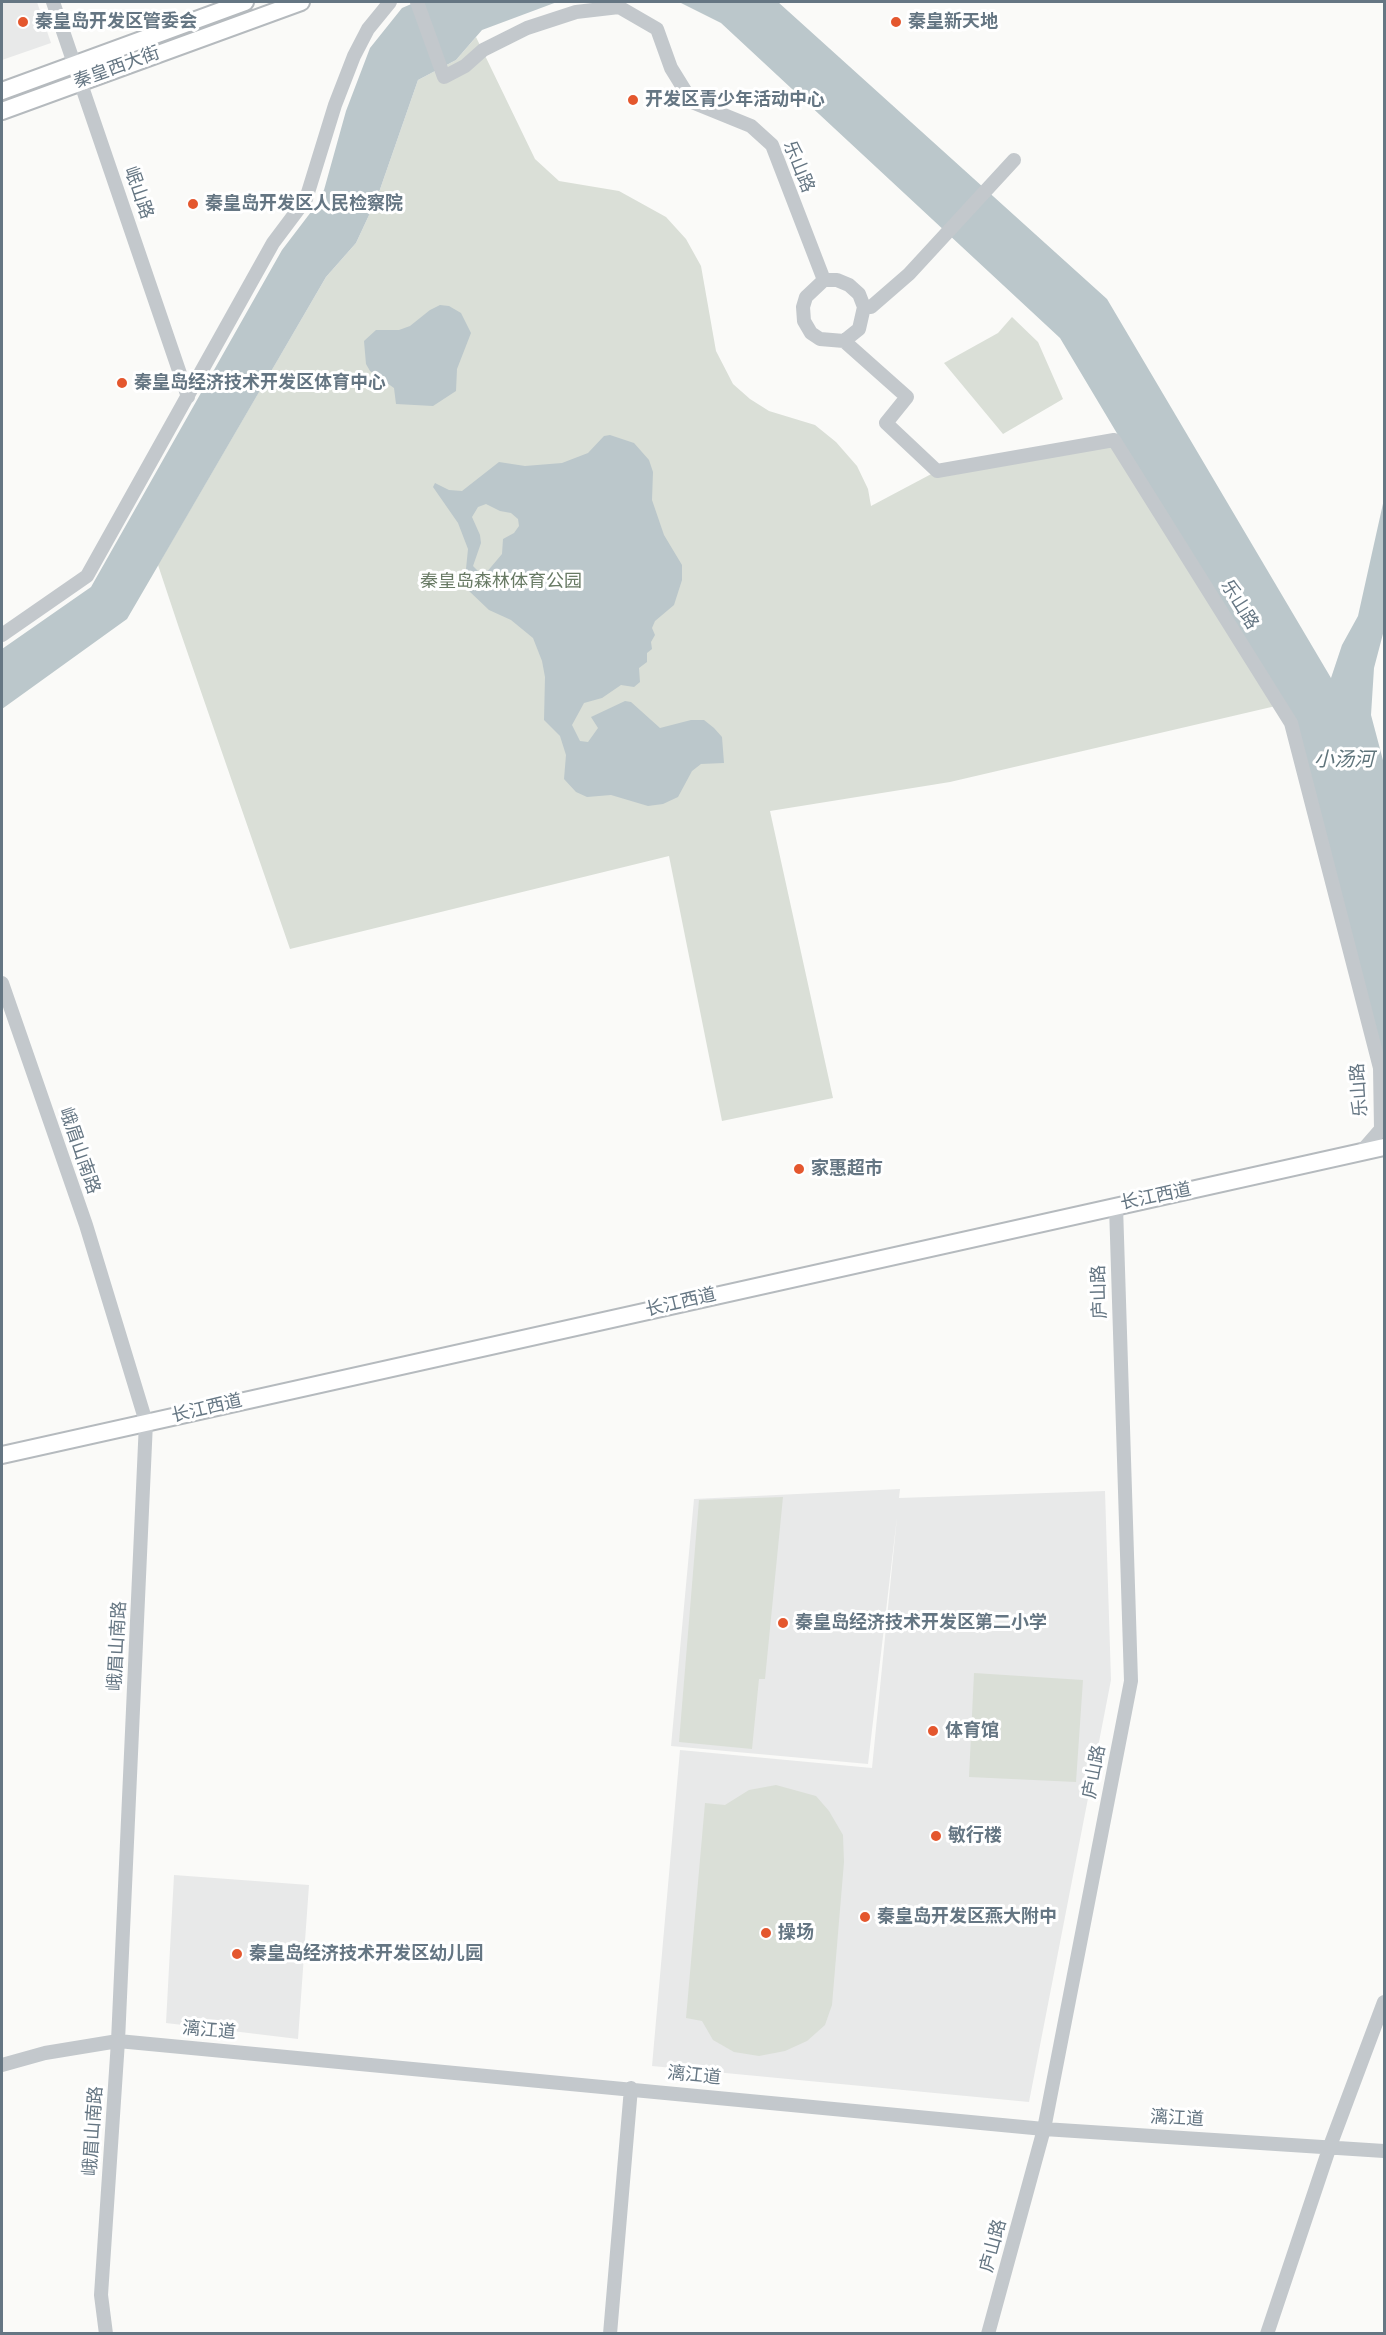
<!DOCTYPE html>
<meta charset="utf-8">
<style>
body{margin:0}
#map{position:relative;width:1386px;height:2335px;overflow:hidden;background:#fafaf8;font-family:Signika,sans-serif}
canvas{display:block}
.frame{position:absolute;inset:0;border:3px solid #657683;pointer-events:none}
</style>
<div id="map">
<canvas width="1386" height="2335"></canvas>
<div class="frame"></div>
</div>
<script>
const ctx = document.querySelector('canvas').getContext('2d');
ctx.lineJoin = 'round';
function fillPath(path, color) { ctx.fillStyle = color; ctx.fill(path, 'evenodd'); }
const poly = rows => new Path2D(rows.map(r => 'M' + r).join(''));
function strokePath(path, color, width, dash) { ctx.strokeStyle = color; ctx.lineWidth = width; ctx.lineCap = dash ? 'butt' : 'round'; ctx.setLineDash(dash || []); ctx.stroke(path); }
function write(font, color, halo, rows, align = 'center') {
  ctx.font = font + ' Signika,"Noto Sans SC",sans-serif'; ctx.lineWidth = 6; ctx.setLineDash([]); ctx.textBaseline = 'middle'; ctx.strokeStyle = halo; ctx.fillStyle = color; for (const [text, x, y, turn = 0] of rows) {
    ctx.save(); ctx.translate(x, y); ctx.rotate((+turn || 0) * Math.PI / 180); ctx.textAlign = isNaN(turn) ? turn : align; if (halo) ctx.strokeText(text, 0, 0); ctx.fillText(text, 0, 0); ctx.restore();
  }
}
fillPath(poly([
 [2,2,37,2,51,43,2,60],
 [900,1489,899,1498,1105,1491,1111,1680,1029,2102,652,2066,680,1750,872,1768,897,1517,868,1764,671,1746,694,1499],
 [174,1875,309,1885,298,2039,166,2023]
]), '#e8e9e9');
fillPath(poly([
 [476,37,535,159,559,181,619,191,666,217,686,239,701,266,716,351,733,384,750,399,769,411,815,425,836,442,857,466,868,489,871,506,937,471,1114,440,1280,705,950,782,770,811,833,1098,722,1121,669,856,290,949,179,628,158,565,326,277,356,243,377,198,418,80,456,60],
 [1012,317,1038,342,1063,399,1003,434,944,363,998,333],
 [783,1497,765,1679,759,1679,752,1749,679,1742,699,1500],
 [974,1673,1083,1680,1076,1782,969,1777],
 [776,1785,816,1796,829,1811,843,1835,844,1862,832,2005,825,2025,807,2041,785,2051,759,2056,734,2052,713,2040,702,2021,686,2018,705,1803,725,1805,749,1790]
]), '#dadfd7');
fillPath(poly([
 [416,2,557,2,482,30,456,60,418,80,377,198,356,243,326,277,127,619,2,709,2,649,91,587,282,250,314,208,324,190,346,111,370,48,402,8],
 [679,2,778,2,1107,299,1331,678,1342,645,1358,616,1384,499,1384,630,1374,668,1371,715,1384,764,1384,1063,1296,733,1060,338,721,23],
 [440,305,449,306,461,313,471,333,457,369,456,391,433,406,396,404,394,388,370,371,366,364,364,341,376,330,399,330,410,326,430,310],
 [610,435,634,443,649,460,653,472,652,500,664,535,682,565,682,580,674,605,655,621,652,628,655,635,651,642,652,649,647,653,647,662,639,668,640,682,634,687,621,685,602,698,584,703,572,725,580,741,588,742,598,728,591,717,625,701,631,702,660,728,691,720,704,720,714,728,722,737,724,763,701,764,692,771,678,797,663,804,648,806,611,795,587,797,576,792,564,779,566,755,560,736,544,720,545,677,542,661,533,638,511,620,489,610,468,590,465,579,468,549,458,523,433,487,435,483,449,490,462,491,499,462,525,466,562,463,588,453,604,436],
 [486,504,500,511,511,513,518,519,519,526,514,533,503,539,502,554,486,573,479,572,473,566,481,543,480,535,472,517,478,507]
]), '#bbc7cb');
const major = poly([
 [2,91,245,2],
 [2,111,301,2],
 [2,1455,1384,1147]
]);
strokePath(major, '#b5babe', 20);
strokePath(poly([
 [53,2,188,397],
 [417,2,444,77,465,66,483,50,527,28,576,12,619,7,657,29,671,68,692,102,751,126,772,145,824,280,837,280,849,285,859,294,864,307,859,329,844,341,907,397,886,423,937,471,1114,440,1291,723,1380,1068,1381,1129,1361,1152],
 [824,280,806,297,803,307,804,321,811,333,820,339,844,341],
 [864,307,871,307,909,274,1014,160],
 [2,635,87,576,273,243,306,199,335,105,354,56,368,29,390,2],
 [2,983,86,1225,146,1422,118,2041,101,2295,106,2334],
 [2,2065,45,2053,118,2041,1044,2129,1384,2151],
 [610,2334,631,2088],
 [988,2334,1044,2129,1131,1681,1116,1206],
 [1267,2334,1330,2146,1384,2002]
]), '#c3c8cc', 14);
strokePath(major, '#fff', 16);
for (const [x, y, r, color] of [
 [23,22,6,"#e4572e"],
 [896,22,6,"#e4572e"],
 [633,100,6,"#e4572e"],
 [193,204,6,"#e4572e"],
 [122,383,6,"#e4572e"],
 [799,1169,6,"#e4572e"],
 [783,1623,6,"#e4572e"],
 [933,1731,6,"#e4572e"],
 [936,1836,6,"#e4572e"],
 [865,1917,6,"#e4572e"],
 [766,1933,6,"#e4572e"],
 [237,1954,6,"#e4572e"]
]) { const dot = new Path2D(); dot.arc(x, y, r, 0, 2 * Math.PI); ctx.fillStyle = color; ctx.fill(dot); strokePath(dot, '#fff', 2); }
write('bold 18px', '#657683', '#fff', [
 ["秦皇岛开发区管委会",35,22],
 ["秦皇新天地",908,22],
 ["开发区青少年活动中心",645,100],
 ["秦皇岛开发区人民检察院",205,204],
 ["秦皇岛经济技术开发区体育中心",134,383],
 ["家惠超市",811,1169],
 ["秦皇岛经济技术开发区第二小学",795,1623],
 ["体育馆",945,1731],
 ["敏行楼",948,1836],
 ["秦皇岛开发区燕大附中",877,1917],
 ["操场",778,1933],
 ["秦皇岛经济技术开发区幼儿园",249,1954]
], 'left');
write('18px', '#657683', '#fff', [
 ["秦皇西大街",117,68,-20],
 ["乐山路",798,167,68],
 ["岷山路",138,193,71],
 ["乐山路",1239,605,58],
 ["乐山路",1360,1090,-94],
 ["峨眉山南路",79,1151,71],
 ["长江西道",1156,1197,-12],
 ["庐山路",1100,1292,-92],
 ["长江西道",681,1303,-13],
 ["长江西道",207,1409,-13],
 ["峨眉山南路",118,1646,-87],
 ["庐山路",1095,1772,-79],
 ["漓江道",209,2031,5],
 ["漓江道",694,2076,6],
 ["漓江道",1177,2119,3],
 ["峨眉山南路",94,2131,-86],
 ["庐山路",994,2246,-75]
]);
write('18px', '#687a64', '#fff', [
 ["秦皇岛森林体育公园",501,582]
]);
write('italic 20px', '#60757c', '#fff', [
 ["小汤河",1344,761]
]);
</script>
